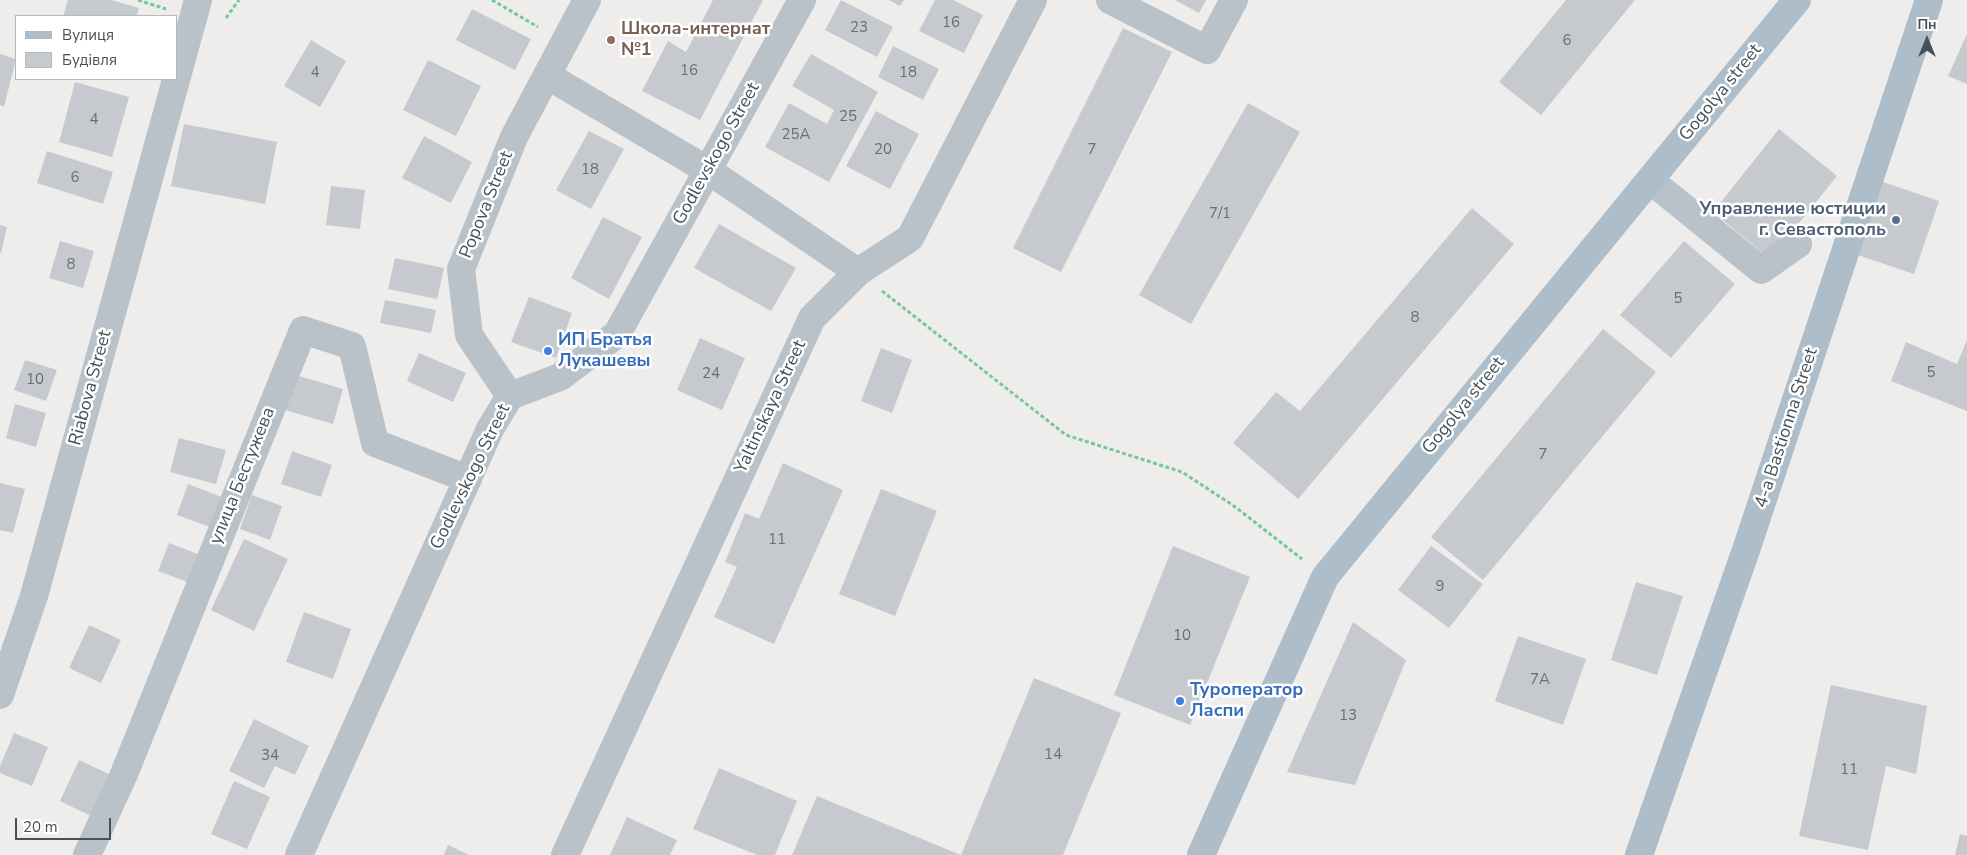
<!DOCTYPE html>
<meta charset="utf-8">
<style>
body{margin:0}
#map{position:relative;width:1967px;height:855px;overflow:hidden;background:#efecec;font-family:"Nunito Sans",sans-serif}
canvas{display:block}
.legend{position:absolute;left:15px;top:15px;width:162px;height:65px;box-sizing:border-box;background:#fff;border:1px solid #b5b9bc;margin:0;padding:6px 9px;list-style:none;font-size:15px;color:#455158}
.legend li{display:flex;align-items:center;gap:10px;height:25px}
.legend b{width:25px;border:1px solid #b5b9bc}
.north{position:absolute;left:1902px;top:15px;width:50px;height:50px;-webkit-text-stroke:4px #fff;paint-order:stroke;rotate:0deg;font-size:14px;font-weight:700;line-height:20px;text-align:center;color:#455158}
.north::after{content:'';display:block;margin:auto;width:18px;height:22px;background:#455158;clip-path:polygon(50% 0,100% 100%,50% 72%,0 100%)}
.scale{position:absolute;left:15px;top:818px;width:96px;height:22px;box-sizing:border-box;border:2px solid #455158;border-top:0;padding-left:6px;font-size:15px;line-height:18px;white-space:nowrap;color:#455158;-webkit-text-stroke:4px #fff;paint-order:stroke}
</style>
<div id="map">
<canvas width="1967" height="855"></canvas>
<ul class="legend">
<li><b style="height:6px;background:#adbeca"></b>Вулиця</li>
<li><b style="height:14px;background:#c6cacf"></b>Будівля</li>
</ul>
<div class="north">Пн</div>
<div class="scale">20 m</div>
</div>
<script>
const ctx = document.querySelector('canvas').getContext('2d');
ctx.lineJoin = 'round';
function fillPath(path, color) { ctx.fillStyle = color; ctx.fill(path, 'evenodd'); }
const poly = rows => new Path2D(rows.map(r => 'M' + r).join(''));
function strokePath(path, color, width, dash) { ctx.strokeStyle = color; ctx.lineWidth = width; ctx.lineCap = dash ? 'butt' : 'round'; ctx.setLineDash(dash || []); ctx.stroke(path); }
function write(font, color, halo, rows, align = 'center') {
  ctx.font = font + ' "Nunito Sans",sans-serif'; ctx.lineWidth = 5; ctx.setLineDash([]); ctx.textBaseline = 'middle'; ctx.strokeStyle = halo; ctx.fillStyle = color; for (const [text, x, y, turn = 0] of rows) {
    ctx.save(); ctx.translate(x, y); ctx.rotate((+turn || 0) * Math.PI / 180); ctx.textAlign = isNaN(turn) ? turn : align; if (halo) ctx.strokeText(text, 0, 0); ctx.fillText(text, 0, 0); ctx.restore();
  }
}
fillPath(poly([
 [68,0,111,0,139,8,137,16,63,16],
 [713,0,763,0,700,120,642,91,668,41,686,52],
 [841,0,893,27,877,57,825,30],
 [889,0,904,0,900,6],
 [935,0,953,0,983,15,964,53,919,31],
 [1175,0,1206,0,1199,13],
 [1566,0,1635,0,1541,115,1499,82],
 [472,9,531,39,515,70,456,40],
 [1123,28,1172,52,1061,272,1013,248],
 [1967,34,1967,84,1948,76],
 [311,40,346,61,320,107,284,86],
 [893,46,939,69,923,100,878,77],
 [0,54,16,59,4,107,0,105],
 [811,54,878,92,829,182,765,147,789,103,827,124,834,110,792,86],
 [428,60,481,86,456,136,403,110],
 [75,82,129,97,112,157,59,142],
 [1248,103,1300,132,1191,324,1139,295],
 [876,111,919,134,890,189,846,166],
 [184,124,277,142,265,204,171,186],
 [1779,129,1837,176,1770,259,1713,212],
 [589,131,624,149,591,209,556,190],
 [424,136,472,162,451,203,402,178],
 [47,151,113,172,103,204,37,183],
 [1883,182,1939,201,1914,274,1858,255],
 [331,186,365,190,360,229,326,225],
 [1472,208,1514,244,1298,499,1233,443,1276,392,1300,411],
 [603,217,642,237,609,299,571,278],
 [719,224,796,268,771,311,694,268],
 [0,225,7,227,1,253,0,253],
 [60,241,94,251,83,288,49,278],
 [1684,241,1735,284,1671,358,1620,315],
 [395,258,444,268,437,299,388,289],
 [529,297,572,313,556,358,511,342],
 [385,300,436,310,431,333,380,323],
 [1603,329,1656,372,1483,580,1431,537],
 [700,338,745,358,722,410,677,390],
 [1967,340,1967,411,1891,381,1906,342,1957,364],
 [881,348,912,360,892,413,861,401],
 [419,353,466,373,453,402,407,381],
 [25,360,57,370,46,401,14,390],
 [296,375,343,389,333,424,285,410],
 [15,404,46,413,36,447,6,438],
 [179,438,226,450,216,484,170,472],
 [292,451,332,465,321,497,281,484],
 [783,463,843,490,774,644,714,617,737,567,725,562,745,513,759,519],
 [0,483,25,489,13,533,0,530],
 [188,484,224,498,213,528,177,515],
 [881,489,937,511,895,616,839,594],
 [252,495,282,506,270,540,240,529],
 [244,539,288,559,254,631,211,610],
 [169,543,203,556,193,584,158,571],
 [1173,546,1250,577,1190,725,1114,695],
 [1431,546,1483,584,1449,628,1398,590],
 [1636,582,1683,596,1657,675,1611,660],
 [304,612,351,629,333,679,286,662],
 [1353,622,1406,660,1355,785,1287,772],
 [89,625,121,640,101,683,69,668],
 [1518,636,1586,659,1563,725,1495,701],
 [1034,678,1121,713,1063,855,792,855,817,796,961,855],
 [1831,685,1927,706,1916,774,1886,766,1868,850,1799,836],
 [254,719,309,746,295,775,275,766,264,788,229,771],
 [14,733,48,747,32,786,0,773,0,766],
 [79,760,115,777,95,818,60,801],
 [719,768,797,801,775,855,757,855,693,829],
 [234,781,270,797,247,849,211,834],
 [627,817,677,840,670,855,610,855],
 [1960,834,1967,836,1967,855,1955,855],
 [448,845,469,855,444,855]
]), '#c6cacf');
strokePath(poly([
 [138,0,166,9],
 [492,0,538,27],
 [226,18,239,0],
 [882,291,1066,435,1182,472,1234,506,1302,559]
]), '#75c898', 3, [4, 2.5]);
strokePath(poly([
 [1110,0,1207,50,1234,0],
 [548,76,709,171,858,272],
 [1650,180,1761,270,1798,244],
 [510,396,469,335,461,269,514,137,587,0],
 [0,695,34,596,198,0],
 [87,855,124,774,303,330,352,346,375,443,468,479],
 [299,855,490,429,510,396,560,377,617,334,802,0],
 [565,855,812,318,858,272,910,238,1033,0]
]), '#b8c2c8', 28);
strokePath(poly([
 [1201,855,1325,577,1797,0],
 [1639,855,1747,547,1929,0]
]), '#adbeca', 28);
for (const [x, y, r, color] of [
 [611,40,5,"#8d6e63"],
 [1896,220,5,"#5c6f8a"],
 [548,351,5,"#3f7fe0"],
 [1180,701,5,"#3f7fe0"]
]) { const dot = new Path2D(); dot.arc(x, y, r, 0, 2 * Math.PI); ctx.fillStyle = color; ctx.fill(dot); strokePath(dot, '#fff', 2); }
write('15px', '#656f76', null, [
 ["16",951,23],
 ["23",859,28],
 ["6",1567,41],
 ["16",689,71],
 ["4",315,73],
 ["18",908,73],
 ["25",848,117],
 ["4",94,120],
 ["25А",796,135],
 ["20",883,150],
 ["7",1092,150],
 ["18",590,170],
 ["6",75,178],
 ["7/1",1220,214],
 ["8",71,265],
 ["5",1678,299],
 ["8",1415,318],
 ["5",1931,373],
 ["24",711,374],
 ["10",35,380],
 ["7",1543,455],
 ["11",777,540],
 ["9",1440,587],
 ["10",1182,636],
 ["7А",1540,680],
 ["13",1348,716],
 ["14",1053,755],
 ["34",270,756],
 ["11",1849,770]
]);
write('bold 18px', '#785e54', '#fff', [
 ["Школа-интернат",621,30],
 ["№1",621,51]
], 'left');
write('18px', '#455158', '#fff', [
 ["Gogolya street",1721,93,-51],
 ["Godlevskogo Street",717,154,-61],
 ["Popova Street",487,205,-68],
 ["Riabova Street",91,388,-75],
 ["Gogolya street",1464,406,-51],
 ["Yaltinskaya Street",771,407,-65],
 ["4-a Bastionna Street",1787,428,-72],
 ["улица Бестужева",243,476,-68],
 ["Godlevskogo Street",471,477,-64]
]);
write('bold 18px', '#4e5e75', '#fff', [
 ["Управление юстиции",1886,210],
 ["г. Севастополь",1886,231]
], 'right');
write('bold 18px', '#366cbe', '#fff', [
 ["ИП Братья",558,341],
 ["Лукашевы",558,362],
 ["Туроператор",1190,691],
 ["Ласпи",1190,712]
], 'left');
</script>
